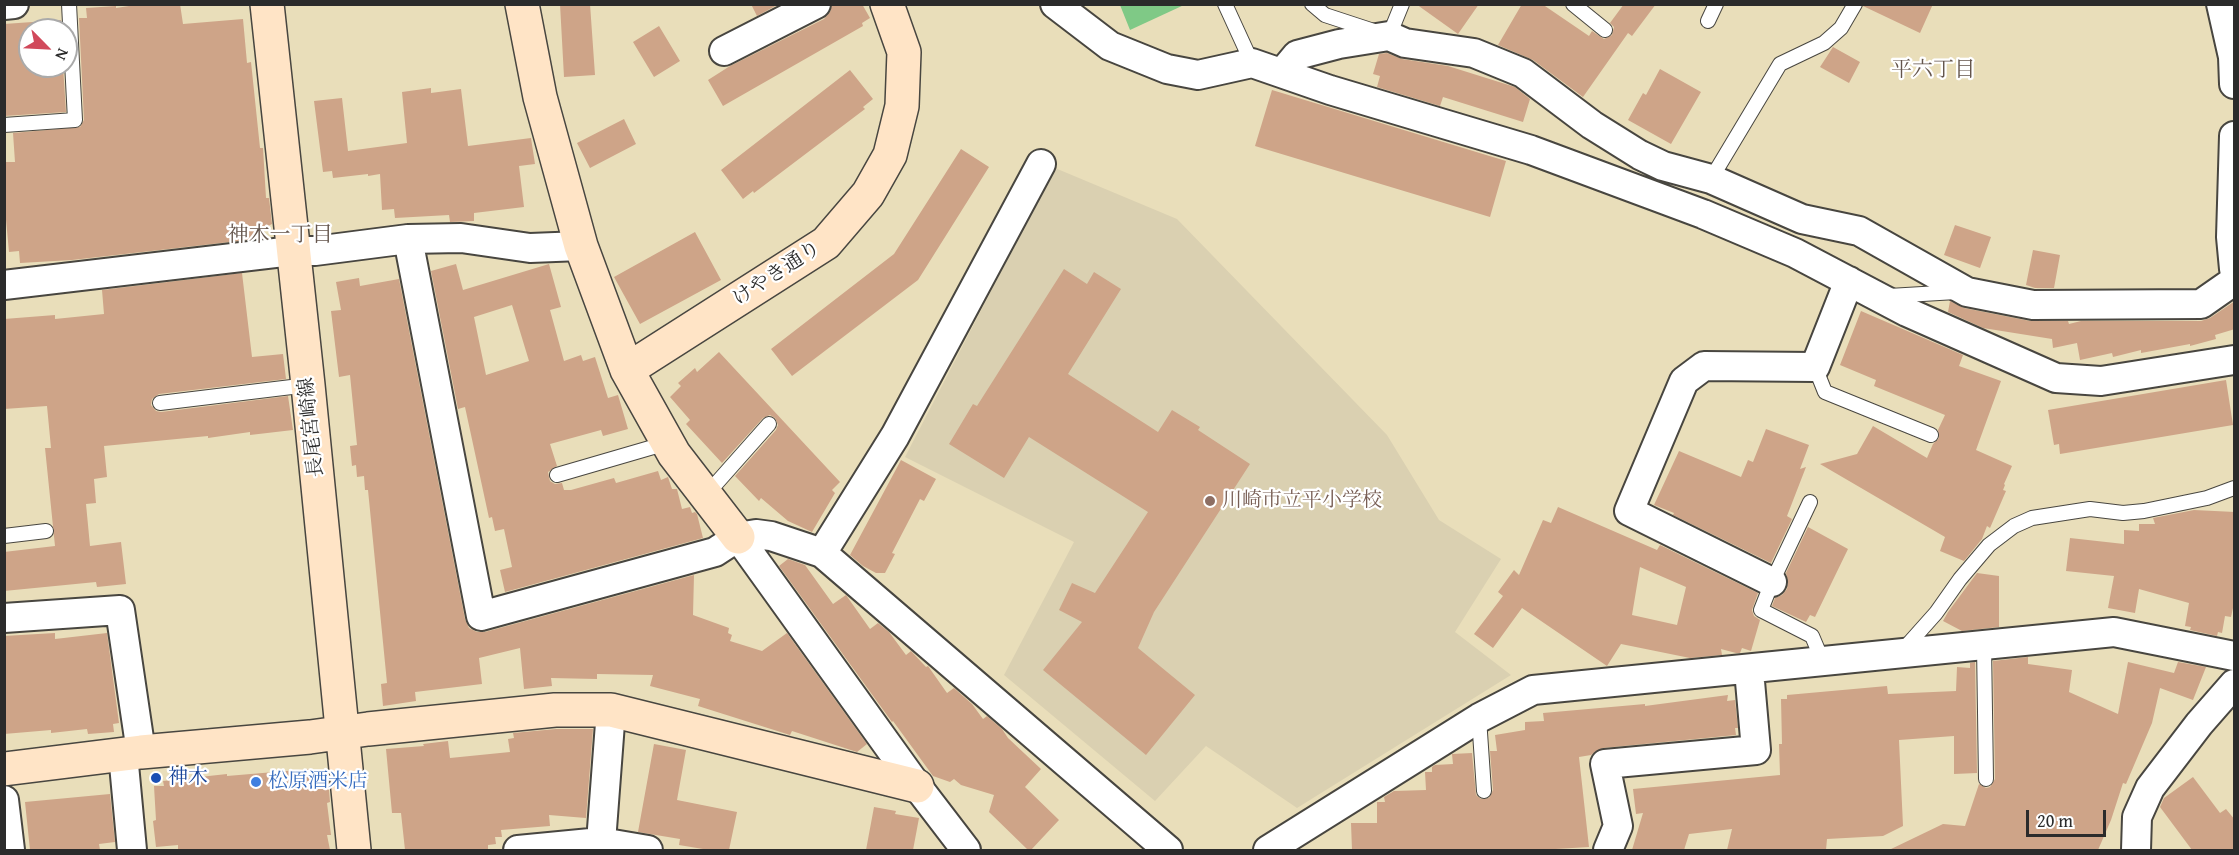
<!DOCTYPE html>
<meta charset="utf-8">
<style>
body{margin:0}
#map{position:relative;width:2239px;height:855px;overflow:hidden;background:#e9deba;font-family:"Gentium Book Plus",serif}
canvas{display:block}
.frame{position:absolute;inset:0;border:6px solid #2b2b2b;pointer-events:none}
.north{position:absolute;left:18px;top:18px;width:60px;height:60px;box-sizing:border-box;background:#fff;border:2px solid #aaa;border-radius:50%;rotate:114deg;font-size:16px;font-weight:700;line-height:24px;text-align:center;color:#2b2b2b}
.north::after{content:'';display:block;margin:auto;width:21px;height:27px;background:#d1495b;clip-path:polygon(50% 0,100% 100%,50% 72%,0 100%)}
.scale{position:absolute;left:2026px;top:810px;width:80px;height:27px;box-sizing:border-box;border:3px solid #2b2b2b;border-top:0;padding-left:8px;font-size:18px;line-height:21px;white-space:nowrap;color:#2b2b2b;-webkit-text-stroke:4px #fff;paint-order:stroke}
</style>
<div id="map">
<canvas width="2239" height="855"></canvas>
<div class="frame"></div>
<div class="north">N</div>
<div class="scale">20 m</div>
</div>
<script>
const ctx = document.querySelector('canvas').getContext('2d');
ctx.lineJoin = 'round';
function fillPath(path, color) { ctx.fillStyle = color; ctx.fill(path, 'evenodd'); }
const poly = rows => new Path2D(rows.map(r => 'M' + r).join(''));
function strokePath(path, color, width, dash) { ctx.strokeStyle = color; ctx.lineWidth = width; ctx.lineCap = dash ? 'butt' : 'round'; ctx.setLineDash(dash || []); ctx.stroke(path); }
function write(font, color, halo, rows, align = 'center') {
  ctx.font = font + ' "Gentium Book Plus","Noto Serif JP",serif'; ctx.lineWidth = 4.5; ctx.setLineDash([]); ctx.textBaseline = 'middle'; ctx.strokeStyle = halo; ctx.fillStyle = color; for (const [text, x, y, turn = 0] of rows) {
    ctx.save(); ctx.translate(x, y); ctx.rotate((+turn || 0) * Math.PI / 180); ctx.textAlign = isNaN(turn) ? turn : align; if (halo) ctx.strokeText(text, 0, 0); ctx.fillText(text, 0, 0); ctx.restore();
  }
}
fillPath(poly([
 [1055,168,1177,219,1387,435,1439,520,1501,559,1455,632,1511,675,1297,808,1206,746,1155,801,1004,675,1074,542,905,457]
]), '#dad0b1');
fillPath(poly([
 [1184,5,1130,30,1120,5,1184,4]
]), '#7fc986');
fillPath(poly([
 [142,4,180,4,183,24,243,19,247,63,251,62,260,148,263,148,266,198,269,198,272,224,264,228,265,238,72,260,20,263,19,251,9,252,4,198,4,162,15,162,13,133,80,127,84,120,79,18,87,18,86,8,116,6,116,8],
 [560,4,590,4,595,75,564,77],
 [751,4,779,4,757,16],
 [832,4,862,4,870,18,862,23,863,26,723,106,708,80,730,66,824,19,830,12],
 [1416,4,1479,4,1458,34],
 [1522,4,1542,4,1589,36,1592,31,1604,39,1612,35,1614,27,1610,23,1624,4,1656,4,1632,36,1628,33,1583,97,1533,60,1498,45],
 [1864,4,1933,4,1920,33,1863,6],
 [61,20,61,30,30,30,30,66,63,66,66,112,4,116,4,24],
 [659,26,680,61,654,77,633,42],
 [1833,47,1860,62,1849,83,1820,67],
 [1387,53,1402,59,1448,66,1515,87,1530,99,1523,122,1443,97,1440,106,1377,87,1380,76,1373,74,1379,54],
 [1660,69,1701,92,1671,144,1628,120,1643,93,1646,95],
 [850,70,873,99,863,107,865,109,754,193,753,191,743,199,721,170],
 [431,88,431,93,461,89,468,146,531,138,535,164,519,166,524,207,474,213,474,221,450,222,449,215,395,218,394,209,382,210,380,174,368,176,368,174,333,178,332,171,323,172,314,101,342,98,348,151,407,143,402,92],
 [1272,90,1506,161,1490,217,1255,146],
 [624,119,636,144,590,168,577,143],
 [961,149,989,167,918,280,792,376,771,349,894,254],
 [1955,225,1991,237,1980,268,1944,255],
 [695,232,721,280,640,324,614,277],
 [2033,250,2060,255,2054,288,2035,288,2026,285],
 [456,264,463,290,549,264,561,307,550,310,564,361,581,355,583,361,595,357,608,398,618,395,628,429,603,436,601,430,550,444,557,466,548,472,550,481,555,484,562,483,564,490,571,490,614,478,616,483,658,471,661,480,668,477,672,489,677,489,682,509,690,507,692,513,695,512,697,514,703,538,505,592,500,570,512,567,504,529,495,531,492,517,489,518,465,407,458,409,431,271],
 [512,305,529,361,486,375,474,317],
 [1064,269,1087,284,1094,272,1121,289,1068,374,1158,432,1172,410,1200,427,1198,430,1250,464,1154,612,1138,648,1195,695,1146,755,1043,670,1082,622,1059,610,1072,583,1095,593,1148,512,1029,437,1004,478,949,444,973,404,977,406],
 [242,273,252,357,283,354,286,379,159,394,152,399,151,405,156,411,161,412,288,396,293,430,250,435,250,432,208,438,208,436,104,446,107,477,94,479,96,503,86,504,90,546,121,542,126,584,97,587,96,582,4,591,4,552,55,546,45,448,51,448,47,406,4,409,4,319,55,315,55,319,104,314,102,290],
 [359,278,360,286,399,279,465,619,469,628,477,632,485,632,694,575,693,615,729,628,728,633,732,635,730,641,762,651,787,633,867,744,857,752,792,731,790,735,698,706,700,699,650,686,653,675,597,674,597,679,551,678,552,686,524,689,520,648,479,658,482,684,415,692,416,701,383,706,381,684,387,683,368,490,365,490,364,476,357,477,356,465,352,466,350,446,357,445,350,375,339,377,331,311,341,310,336,282],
 [1950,301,1964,308,2030,321,2068,321,2069,324,2081,321,2201,321,2210,318,2235,301,2235,329,2215,335,2216,339,2190,346,2190,344,2141,353,2141,350,2113,357,2112,353,2080,360,2077,343,2053,348,2052,339,1983,328,1948,312],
 [1861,311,1963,355,1959,366,2001,381,1976,450,2012,466,2004,484,2005,485,2003,490,2006,491,1990,528,1987,526,1982,539,1964,561,1940,551,1945,537,1820,464,1857,454,1873,426,1927,458,1933,444,1939,438,1938,430,1945,415,1874,386,1876,380,1840,365],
 [719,352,840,482,832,490,835,493,812,532,788,521,761,498,759,501,735,476,776,430,778,425,775,418,770,415,763,418,722,463,686,424,690,420,670,397,681,386,678,383,695,368,697,372],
 [2226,380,2233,425,2060,454,2059,444,2054,445,2048,410],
 [1766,429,1809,445,1800,469,1806,467,1787,516,1792,519,1771,563,1673,515,1674,513,1654,505,1679,451,1741,477,1748,460,1753,462],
 [901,460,936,479,924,501,920,499,892,553,895,554,885,573,876,573,863,566,850,555],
 [1558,507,1657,550,1660,545,1758,593,1752,610,1754,616,1760,620,1751,651,1742,648,1740,653,1736,653,1721,649,1722,655,1690,658,1621,644,1607,666,1522,608,1493,648,1474,634,1503,596,1498,592,1514,570,1519,575,1543,520,1551,523],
 [1640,567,1686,587,1677,625,1632,615],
 [2194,510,2235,512,2235,599,2231,617,2225,616,2222,633,2218,632,2217,636,2190,630,2191,627,2185,626,2189,603,2139,589,2135,613,2108,608,2114,576,2066,571,2070,538,2124,544,2124,530,2139,531,2139,524,2155,524,2153,518],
 [1808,527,1848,549,1815,617,1810,615,1806,622,1772,606,1775,598,1782,595,1787,589,1788,582,1786,573],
 [788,559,805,565,833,604,846,595,870,629,878,623,889,632,906,655,911,651,926,667,928,666,947,693,954,688,972,704,983,719,987,716,1002,729,1008,738,1041,769,1025,787,1059,820,1031,850,1028,850,989,812,994,795,961,785,954,779,950,782,933,776,893,721,892,722,779,566],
 [1977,573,1999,576,1999,627,1962,631,1943,621,1948,612],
 [55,633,55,639,107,633,119,723,113,724,114,732,88,734,87,729,51,733,51,730,4,734,4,636],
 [2028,657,2028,664,2072,670,2069,692,2118,714,2128,662,2174,673,2178,662,2206,667,2193,700,2160,688,2152,723,2126,784,2123,783,2111,820,2098,850,1889,850,1943,824,1965,826,1979,784,1986,788,1990,787,1995,779,1993,661],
 [1975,662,1977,773,1954,774,1954,736,1899,740,1903,826,1883,836,1827,839,1826,850,1727,850,1732,829,1689,834,1684,850,1632,850,1643,813,1636,814,1633,789,1780,775,1779,744,1782,744,1781,699,1787,699,1787,695,1887,686,1888,694,1956,691,1957,667,1970,668,1970,663],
 [1728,695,1727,701,1735,700,1738,728,1735,728,1736,735,1603,748,1596,751,1591,755,1579,757,1589,847,1539,850,1352,850,1351,823,1377,823,1377,802,1385,802,1384,797,1394,791,1426,790,1425,772,1432,772,1432,767,1435,765,1453,764,1452,754,1472,753,1476,795,1481,799,1489,798,1493,790,1490,751,1497,751,1495,735,1525,730,1525,722,1544,721,1543,713,1645,704,1645,706],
 [556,729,593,729,586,818,549,815,550,826,501,830,502,837,495,837,496,844,488,845,488,850,405,850,401,813,392,813,386,749,424,746,423,744,448,741,450,758,510,752,508,739,514,738,513,733],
 [654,744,686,750,677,800,737,812,729,850,709,850,679,845,680,839,638,832],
 [310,769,311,780,328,779,330,802,327,803,331,835,327,835,330,850,178,850,178,845,156,847,153,821,156,820,154,786,164,786,163,781,227,774,227,776],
 [2193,777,2220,813,2226,809,2235,820,2235,850,2192,850,2160,807,2164,798],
 [110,794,115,842,99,844,100,850,30,850,25,802],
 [874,807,896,811,895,814,919,818,913,850,866,850]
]), '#cea488');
const lane = poly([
 [1225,4,1252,63],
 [1312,4,1325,15,1389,36,1402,4],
 [1573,4,1605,30],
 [1708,21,1716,4],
 [4,125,75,120,69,4],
 [1711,179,1780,64,1824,43,1841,28,1855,4],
 [1889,296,1956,292],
 [1815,367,1825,392,1931,435],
 [160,403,308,385],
 [557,475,667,443],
 [706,495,769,424],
 [1810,502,1772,582,1761,610,1812,636,1823,662],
 [4,536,46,531],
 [1984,645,1986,779],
 [1903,650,1936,613,1960,579,1989,545,2014,526,2032,518,2090,509,2123,513,2144,511,2207,498,2234,488],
 [1479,718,1484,791]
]);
const street = poly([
 [1055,4,1110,46,1167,69,1198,75,1252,63,1330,90,1531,150,1703,214,1795,253,1907,312,2056,378,2101,381,2234,360],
 [2221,4,2233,57,2234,84],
 [4,5,14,4],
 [724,51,816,4],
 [1282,73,1297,55,1339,44,1389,36,1405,43,1474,53,1523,73,1592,125,1640,155,1663,166,1711,179,1802,219,1859,231,1967,292,2033,305,2201,304,2234,281],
 [2234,136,2231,237,2234,269],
 [408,239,481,616,715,552,738,537,756,534,771,536,822,553,1168,850],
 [4,285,292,251,315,251,408,239,461,238,530,248,581,246],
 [738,537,917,786,966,850],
 [822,553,895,436,1041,164],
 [1772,582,1629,511,1684,381,1704,366,1815,367,1849,281],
 [4,618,120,610,141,752],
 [123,754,132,850],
 [4,800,10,850],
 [601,842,611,710],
 [518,850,601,842,648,850],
 [1268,850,1479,718,1533,690,2114,632,2234,656],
 [1608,850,1618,826,1605,764,1756,750,1749,670],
 [2136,850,2137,817,2150,788,2199,724,2234,684]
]);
const secondary = poly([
 [267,4,308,385,354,850],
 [522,4,540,97,581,246,627,370,674,454,738,537],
 [627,370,826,243,868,194,890,155,902,106,904,52,887,4],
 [4,769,141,752,310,737,368,729,555,710,611,710,917,786]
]);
strokePath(lane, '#484640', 16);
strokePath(street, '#484640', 32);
strokePath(secondary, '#484640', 36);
strokePath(lane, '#fff', 14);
strokePath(street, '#fff', 28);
strokePath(secondary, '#ffe4c6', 33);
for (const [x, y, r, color] of [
 [1210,501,6,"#8d6e63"],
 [156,778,6,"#1a4fb4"],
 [256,782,6,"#3f7fe0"]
]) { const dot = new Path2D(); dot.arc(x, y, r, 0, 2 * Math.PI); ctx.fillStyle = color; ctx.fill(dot); strokePath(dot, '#fff', 2); }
write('20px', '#2b2b2b', '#fff', [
 ["けやき通り",777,274,-33],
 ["長尾宮崎線",312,427,-96]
]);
write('20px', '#785e54', '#fff', [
 ["川崎市立平小学校",1222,501]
], 'left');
write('20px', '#164399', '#fff', [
 ["神木",168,778]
], 'left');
write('20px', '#366cbe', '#fff', [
 ["松原酒米店",268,782]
], 'left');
write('21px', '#64554c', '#fff', [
 ["平六丁目",1933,71],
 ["神木一丁目",280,236]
]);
</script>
